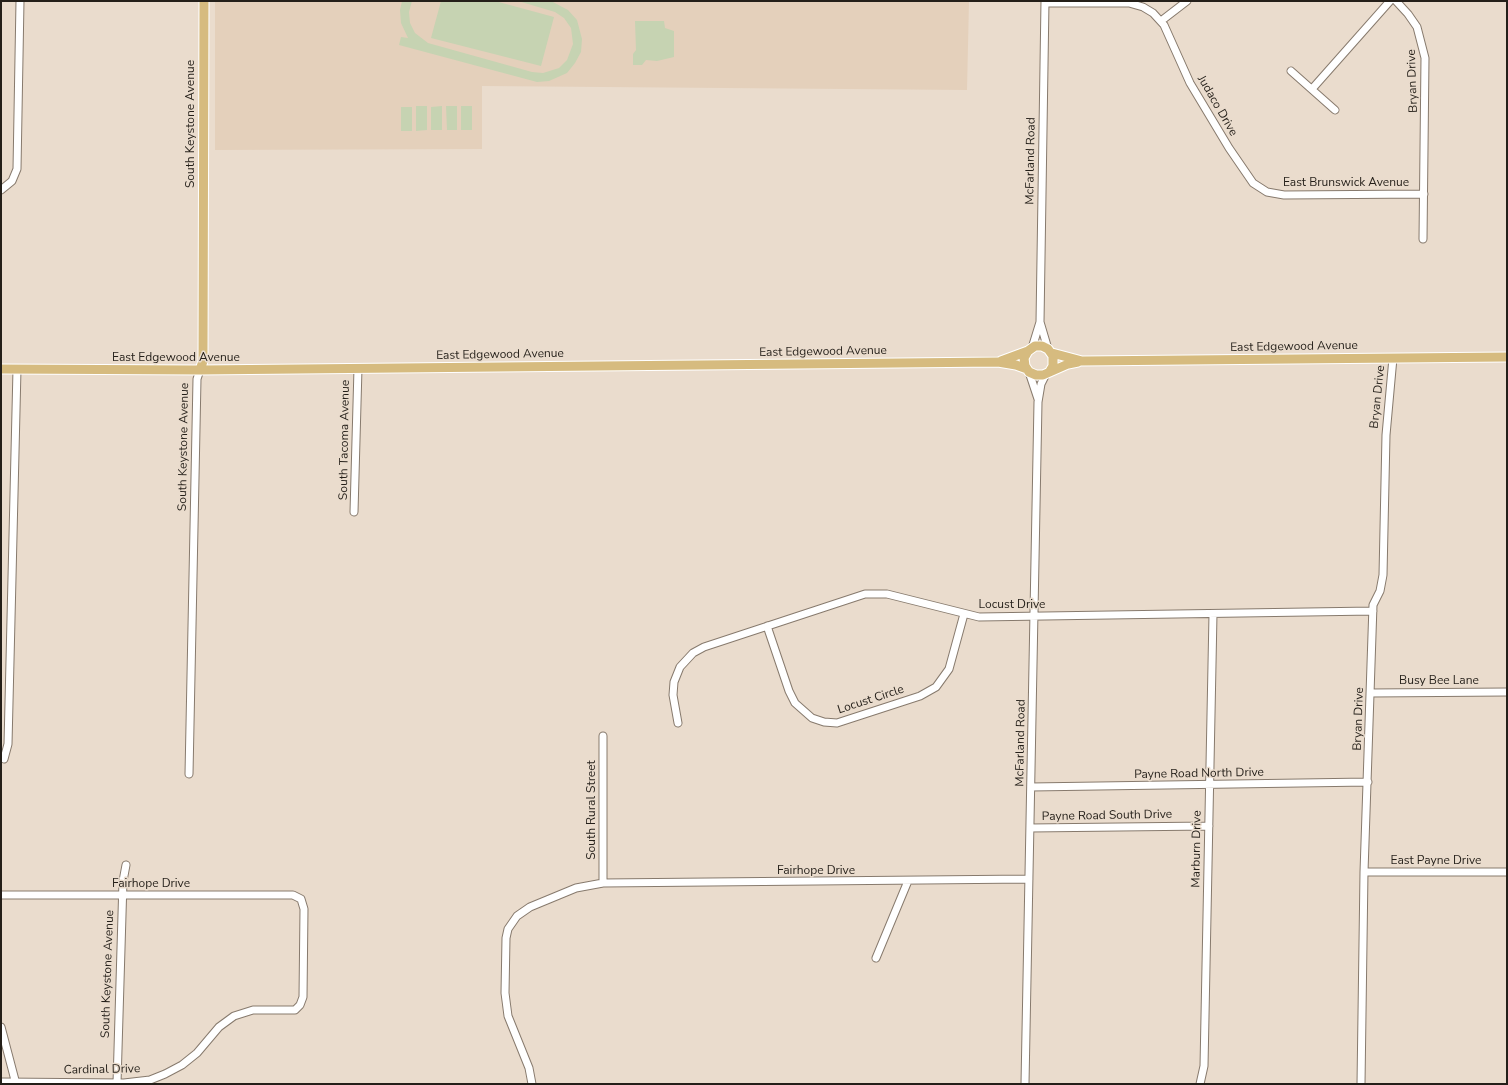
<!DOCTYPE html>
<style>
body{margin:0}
#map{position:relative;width:1508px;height:1085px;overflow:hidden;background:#eadccd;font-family:"Nunito Sans",sans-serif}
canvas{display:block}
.frame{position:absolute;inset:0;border:2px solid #241f19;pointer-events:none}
</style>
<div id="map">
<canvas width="1508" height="1085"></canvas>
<div class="frame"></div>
</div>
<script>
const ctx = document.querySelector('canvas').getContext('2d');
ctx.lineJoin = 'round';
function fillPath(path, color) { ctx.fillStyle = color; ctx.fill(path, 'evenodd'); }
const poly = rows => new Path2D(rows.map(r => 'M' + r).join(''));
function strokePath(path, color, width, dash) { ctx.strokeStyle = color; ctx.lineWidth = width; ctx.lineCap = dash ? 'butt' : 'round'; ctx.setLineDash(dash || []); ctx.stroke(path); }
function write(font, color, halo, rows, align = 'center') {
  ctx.font = font + ' "Nunito Sans",sans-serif'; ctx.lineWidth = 3; ctx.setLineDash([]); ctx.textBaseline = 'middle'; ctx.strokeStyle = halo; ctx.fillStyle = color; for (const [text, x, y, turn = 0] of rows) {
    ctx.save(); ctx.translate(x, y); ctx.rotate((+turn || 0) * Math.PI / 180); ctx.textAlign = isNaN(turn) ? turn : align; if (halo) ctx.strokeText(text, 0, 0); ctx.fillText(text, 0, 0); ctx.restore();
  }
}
fillPath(poly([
 [215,1,969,1,967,90,482,86,482,149,215,150]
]), '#e4d0bb');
fillPath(poly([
 [402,1,412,1,409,12,410,23,415,33,428,43,532,72,543,73,559,68,567,60,573,44,571,28,564,18,555,12,518,1,551,1,568,10,577,20,582,39,581,52,575,63,567,73,549,81,537,82,399,45,401,37,408,38,401,23,400,10],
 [441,1,495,1,554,17,541,66,431,38],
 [635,21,664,21,665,28,674,31,674,57,657,61,646,60,642,65,633,65,633,54,636,50],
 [416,106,427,106,427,130,416,131],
 [442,106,442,130,431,130,431,107],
 [446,106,457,106,457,130,447,130],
 [461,106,472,106,472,130,461,130],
 [401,107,412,107,412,131,401,131]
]), '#c6d3b2');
const minor = poly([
 [1396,1,1408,14,1417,27,1425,58,1423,239],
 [1045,3,1129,3,1143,7,1153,13,1164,25,1190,83,1229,148,1253,183,1267,192,1284,195,1424,194],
 [1161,21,1187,1],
 [1291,71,1335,110],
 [1312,89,1390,1],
 [1,190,12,181,17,169,20,1],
 [1040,322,1048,349],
 [1032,348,1040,322,1045,1],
 [1029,372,1038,399],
 [354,512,358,368],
 [767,626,789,691,795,703,812,718,824,722,837,723,920,696,936,687,949,669,964,614],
 [1371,693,1507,692],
 [678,723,673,695,674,682,680,667,693,653,704,647,865,594,887,594,979,617,1373,611],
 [4,759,8,744,17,369],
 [189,774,197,379,200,370],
 [1031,787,1368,782],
 [1030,828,1209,826],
 [1364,872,1507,872],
 [603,883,603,736],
 [1,895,293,895,301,899,304,909,303,997,300,1005,295,1010,253,1010,234,1016,219,1027,197,1053,182,1065,165,1074,150,1080,124,1083,1,1082],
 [876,958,908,881],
 [1,1027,16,1084],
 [117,1083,123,881,126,865],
 [532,1084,529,1068,508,1016,505,993,506,938,508,929,517,916,530,907,576,888,603,883,1029,879],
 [1025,1084,1038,402,1041,384,1046,374],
 [1200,1084,1204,1066,1213,614],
 [1361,1084,1364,872,1373,605,1380,591,1383,575,1386,435,1393,358]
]);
const major = poly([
 [1028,351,1024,358,1025,366,1029,372,1036,375,1043,375,1068,364,1078,362],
 [1052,353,1082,361,1507,357],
 [1001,361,1028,351,1035,346,1042,346,1048,349,1053,356,1053,366,1050,371],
 [1,369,200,370,998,362,1016,365,1027,369],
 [200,370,203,361,204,1]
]);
strokePath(minor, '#877a6d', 9);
strokePath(major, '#fff', 11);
strokePath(minor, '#fff', 7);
strokePath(major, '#d6bb7f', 9);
write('12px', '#241f19', '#eadccd', [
 ["Bryan Drive",1413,81,-92],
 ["Judaco Drive",1217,106,60],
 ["South Keystone Avenue",191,124,-90],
 ["McFarland Road",1031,161,-89],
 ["East Brunswick Avenue",1346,183],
 ["East Edgewood Avenue",1294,347,-1],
 ["East Edgewood Avenue",823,352,-1],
 ["East Edgewood Avenue",500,355,-1],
 ["East Edgewood Avenue",176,358],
 ["Bryan Drive",1378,397,-84],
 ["South Tacoma Avenue",345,440,-89],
 ["South Keystone Avenue",184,447,-89],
 ["Locust Drive",1012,605],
 ["Busy Bee Lane",1439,681],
 ["Locust Circle",871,700,-18],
 ["Bryan Drive",1359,719,-88],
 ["McFarland Road",1021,743,-89],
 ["Payne Road North Drive",1199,774,-1],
 ["South Rural Street",592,810,-90],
 ["Payne Road South Drive",1107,816,-1],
 ["Marburn Drive",1197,849,-89],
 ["East Payne Drive",1436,861],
 ["Fairhope Drive",816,871],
 ["Fairhope Drive",151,884],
 ["South Keystone Avenue",108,974,-88],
 ["Cardinal Drive",102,1070,-1]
]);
</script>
